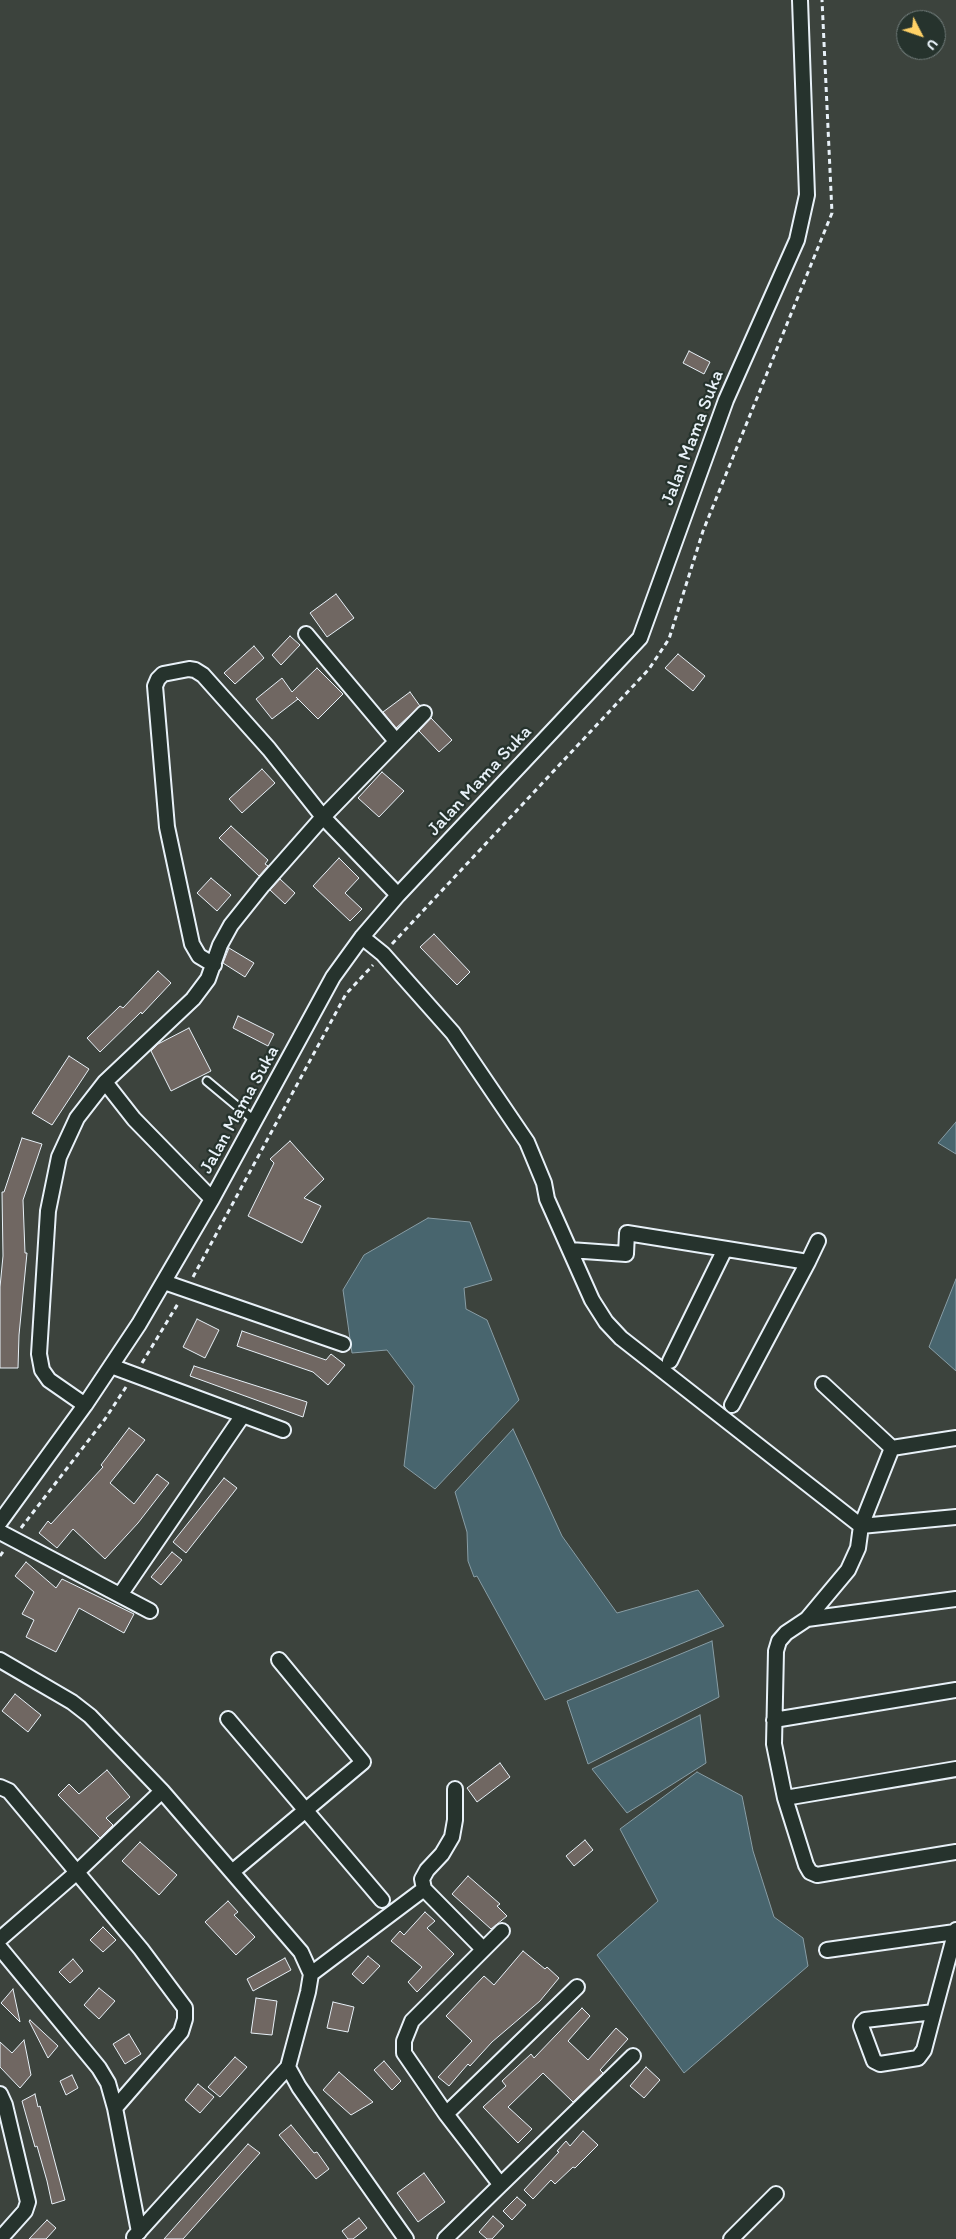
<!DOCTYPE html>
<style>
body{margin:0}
#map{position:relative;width:956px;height:2239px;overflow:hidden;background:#3c433d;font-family:Itim,sans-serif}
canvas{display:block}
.north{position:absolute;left:896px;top:10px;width:50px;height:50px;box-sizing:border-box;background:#26332d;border:1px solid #747f7e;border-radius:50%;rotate:131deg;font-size:14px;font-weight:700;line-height:20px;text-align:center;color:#e8f1f8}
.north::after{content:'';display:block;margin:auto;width:18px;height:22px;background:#ffd166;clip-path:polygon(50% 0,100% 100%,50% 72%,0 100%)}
</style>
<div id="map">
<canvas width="956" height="2239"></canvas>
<div class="north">U</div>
</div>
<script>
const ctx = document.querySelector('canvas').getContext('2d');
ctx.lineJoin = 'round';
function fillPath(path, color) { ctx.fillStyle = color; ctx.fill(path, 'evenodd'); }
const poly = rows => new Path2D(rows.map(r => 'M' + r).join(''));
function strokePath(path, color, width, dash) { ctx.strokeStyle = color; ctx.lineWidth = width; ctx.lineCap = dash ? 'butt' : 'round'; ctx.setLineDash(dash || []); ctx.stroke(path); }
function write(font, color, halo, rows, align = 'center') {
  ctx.font = font + ' Itim,sans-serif'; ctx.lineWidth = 4.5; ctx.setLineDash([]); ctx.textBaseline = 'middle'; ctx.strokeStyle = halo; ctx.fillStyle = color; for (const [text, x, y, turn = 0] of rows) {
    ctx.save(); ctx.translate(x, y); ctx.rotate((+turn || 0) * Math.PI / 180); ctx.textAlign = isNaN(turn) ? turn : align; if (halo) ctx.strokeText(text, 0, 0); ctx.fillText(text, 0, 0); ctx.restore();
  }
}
const water = poly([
 [956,1122,956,1154,938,1143,956,1122],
 [428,1218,470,1222,492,1280,464,1288,466,1309,487,1320,519,1400,435,1489,404,1466,414,1386,387,1350,352,1353,343,1290,364,1255,428,1218],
 [956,1279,956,1371,929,1347,956,1279],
 [513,1429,562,1536,617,1613,698,1590,724,1626,545,1700,477,1576,474,1577,468,1561,467,1532,455,1492,513,1429],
 [712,1641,719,1697,588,1764,567,1701,712,1641],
 [700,1715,706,1763,627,1813,592,1769,700,1715],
 [697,1772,742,1796,753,1851,774,1917,803,1938,808,1966,684,2073,597,1955,658,1901,620,1829,697,1772]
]);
fillPath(water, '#48656e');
strokePath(water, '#889da5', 1);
const building = poly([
 [689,351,710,362,704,374,683,363,689,351],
 [336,594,354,618,327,637,310,613,336,594],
 [290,636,300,645,281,665,272,655,290,636],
 [254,646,264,658,235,684,224,673,254,646],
 [678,654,705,676,693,691,665,668,678,654],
 [317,668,343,694,318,719,296,697,298,699,272,719,256,699,282,678,292,692,317,668],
 [410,692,420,706,396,728,383,712,410,692],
 [431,718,452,740,439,752,419,731,431,718],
 [262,769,275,783,242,813,229,799,262,769],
 [382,772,404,791,379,817,358,798,382,772],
 [231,826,268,860,265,864,268,866,259,876,219,838,231,826],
 [339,858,359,878,345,893,362,909,350,921,313,886,339,858],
 [211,878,231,895,217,911,197,893,211,878],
 [280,879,295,893,285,904,270,890,280,879],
 [434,934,470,972,457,985,420,947,434,934],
 [229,948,254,963,245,977,223,963,229,948],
 [158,971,171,983,142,1014,141,1012,100,1052,87,1038,120,1006,123,1008,158,971],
 [238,1016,274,1034,268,1046,233,1028,238,1016],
 [189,1028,211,1071,171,1091,151,1051,158,1044,189,1028],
 [69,1056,89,1069,52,1125,32,1113,69,1056],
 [22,1138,42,1144,23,1200,25,1253,27,1253,19,1335,18,1368,0,1368,0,1287,3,1256,2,1192,4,1192,22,1138],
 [290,1141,324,1179,304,1198,321,1206,302,1243,248,1216,274,1163,270,1159,290,1141],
 [197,1319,219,1330,205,1358,183,1347,197,1319],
 [242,1331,326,1360,331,1354,345,1365,328,1385,313,1372,237,1346,242,1331],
 [194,1366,307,1402,303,1417,190,1376,194,1366],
 [129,1428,145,1440,110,1483,134,1504,157,1474,169,1483,138,1523,105,1559,73,1529,57,1548,39,1533,48,1521,51,1524,103,1467,101,1465,129,1428],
 [224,1478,237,1488,186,1553,173,1542,224,1478],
 [172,1552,182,1560,161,1585,151,1577,172,1552],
 [26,1562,56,1588,62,1579,134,1614,124,1633,79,1608,56,1652,26,1637,34,1620,22,1614,34,1592,15,1576,26,1562],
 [15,1694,41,1715,28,1732,2,1711,15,1694],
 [500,1763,510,1777,477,1802,467,1788,500,1763],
 [107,1770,130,1797,106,1818,113,1825,100,1838,58,1795,69,1784,79,1794,107,1770],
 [585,1840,593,1850,574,1866,566,1856,585,1840],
 [140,1842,177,1875,159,1895,122,1861,140,1842],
 [468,1876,500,1904,497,1906,507,1916,491,1929,452,1894,468,1876],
 [228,1901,238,1912,234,1915,255,1937,236,1955,205,1922,228,1901],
 [425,1912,435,1921,427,1928,454,1954,417,1992,408,1982,422,1967,391,1941,400,1931,404,1935,425,1912],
 [103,1927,116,1940,103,1952,90,1940,103,1927],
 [523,1951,545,1969,547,1967,559,1978,540,2001,492,2042,470,2066,468,2064,449,2086,438,2077,472,2041,446,2016,484,1976,494,1985,523,1951],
 [368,1956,380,1966,363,1984,352,1974,368,1956],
 [285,1958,291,1970,253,1991,247,1979,285,1958],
 [73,1959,83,1971,70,1983,59,1972,73,1959],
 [99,1988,115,2001,99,2019,84,2005,99,1988],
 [13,1989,20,2022,1,2003,13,1989],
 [256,1998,277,2001,272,2035,251,2033,256,1998],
 [333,2002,354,2007,348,2032,327,2028,333,2002],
 [582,2008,590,2016,568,2041,588,2060,616,2028,628,2039,600,2070,603,2073,573,2102,543,2073,508,2107,532,2129,518,2143,483,2107,506,2086,502,2081,531,2054,534,2058,582,2008],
 [30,2020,58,2046,48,2058,29,2021,30,2020],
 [129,2034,141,2054,125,2064,113,2044,129,2034],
 [24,2040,31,2075,20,2088,0,2067,0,2042,12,2053,24,2040],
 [235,2057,247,2067,220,2097,208,2087,235,2057],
 [384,2061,401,2081,392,2090,374,2070,384,2061],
 [646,2067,660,2080,644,2098,630,2086,646,2067],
 [339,2072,373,2102,351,2115,323,2090,339,2072],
 [72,2075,78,2088,66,2095,60,2081,72,2075],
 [198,2084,214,2097,200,2113,185,2100,198,2084],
 [35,2094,38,2107,40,2106,65,2200,52,2204,47,2181,37,2146,35,2147,22,2101,35,2094],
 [291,2125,314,2153,317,2152,329,2169,316,2179,279,2135,291,2125],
 [583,2131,598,2145,575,2168,573,2167,555,2184,551,2180,533,2199,524,2190,559,2152,557,2151,566,2141,570,2146,583,2131],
 [248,2144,260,2153,183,2239,164,2239,248,2144],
 [424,2173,445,2202,418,2222,397,2193,424,2173],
 [517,2197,526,2205,512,2220,503,2211,517,2197],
 [493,2216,504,2226,492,2239,487,2239,479,2232,493,2216],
 [359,2218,367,2228,353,2239,348,2239,342,2231,359,2218],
 [47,2220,56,2228,46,2239,29,2239,47,2220]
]);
fillPath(building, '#706762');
strokePath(building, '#e8f1f8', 1);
const lane = poly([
 [207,1081,255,1121]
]);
const street = poly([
 [306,634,396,741],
 [362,937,383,954,453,1033,527,1142,544,1183,547,1199,592,1300,606,1322,621,1338,861,1526,858,1548,848,1570,807,1619,956,1599],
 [214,965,199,956,192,944,167,827,155,686,158,679,163,674,189,669,195,670,203,675,269,749,323,817,398,895],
 [105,1082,134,1119,212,1199],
 [570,1250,626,1254,627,1233,808,1262,732,1405],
 [808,1262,818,1241],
 [164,1282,343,1344],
 [670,1361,725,1249],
 [111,1366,283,1430],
 [823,1384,892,1448],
 [85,1405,49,1380,42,1370,39,1354,48,1211,59,1157,77,1118,105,1082,193,999,208,979,220,945,231,925,263,885,323,817,424,713],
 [956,1438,892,1448,861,1526,956,1517],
 [0,1522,85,1405,139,1324,212,1199,333,977,362,937,398,895,640,638,726,400,797,240,807,195,800,0],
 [0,1532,150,1611],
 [120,1595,243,1415],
 [807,1619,786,1633,779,1641,776,1651,774,1744,785,1798,806,1865,810,1872,817,1875,956,1852],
 [0,1660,72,1702,90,1716,162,1791,301,1952,311,1974,308,1992,288,2067,299,2087,406,2239],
 [228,1719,382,1900],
 [774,1720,956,1690],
 [0,1787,9,1791,141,1949,185,2008,185,2019,181,2032,115,2108],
 [785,1798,956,1769],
 [232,1872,363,1762,279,1660],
 [424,1889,483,1949],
 [0,1939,76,1873,162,1791],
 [0,1948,99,2068,108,2083,115,2108,139,2232],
 [827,1950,955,1932],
 [311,1974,424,1889,422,1879,427,1870,442,1854,452,1837,455,1820,455,1789],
 [934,2012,924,2050,918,2058,880,2064,874,2061,861,2026,862,2023,865,2020,934,2012,956,1930],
 [0,2094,5,2105,28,2202,25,2211,0,2239],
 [446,2114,577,1987],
 [500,2184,446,2114,404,2053,404,2041,412,2021,502,1931],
 [134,2237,288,2067],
 [445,2239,633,2056],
 [731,2239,776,2194]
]);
strokePath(lane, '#e8f1f8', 11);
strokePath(street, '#e8f1f8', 18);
strokePath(poly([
 [392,944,649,669,669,639,703,531,832,213,822,0],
 [193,1277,346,994,373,965],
 [142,1363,179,1302],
 [21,1528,105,1419,126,1387],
 [0,1556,5,1549]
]), '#e8f1f8', 3, [5, 4]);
strokePath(lane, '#26332d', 7);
strokePath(street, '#26332d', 14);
write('19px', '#e8f1f8', '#26332d', [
 ["Jalan Mama Suka",693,438,-69],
 ["Jalan Mama Suka",480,781,-47],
 ["Jalan Mama Suka",240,1110,-61]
]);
</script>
